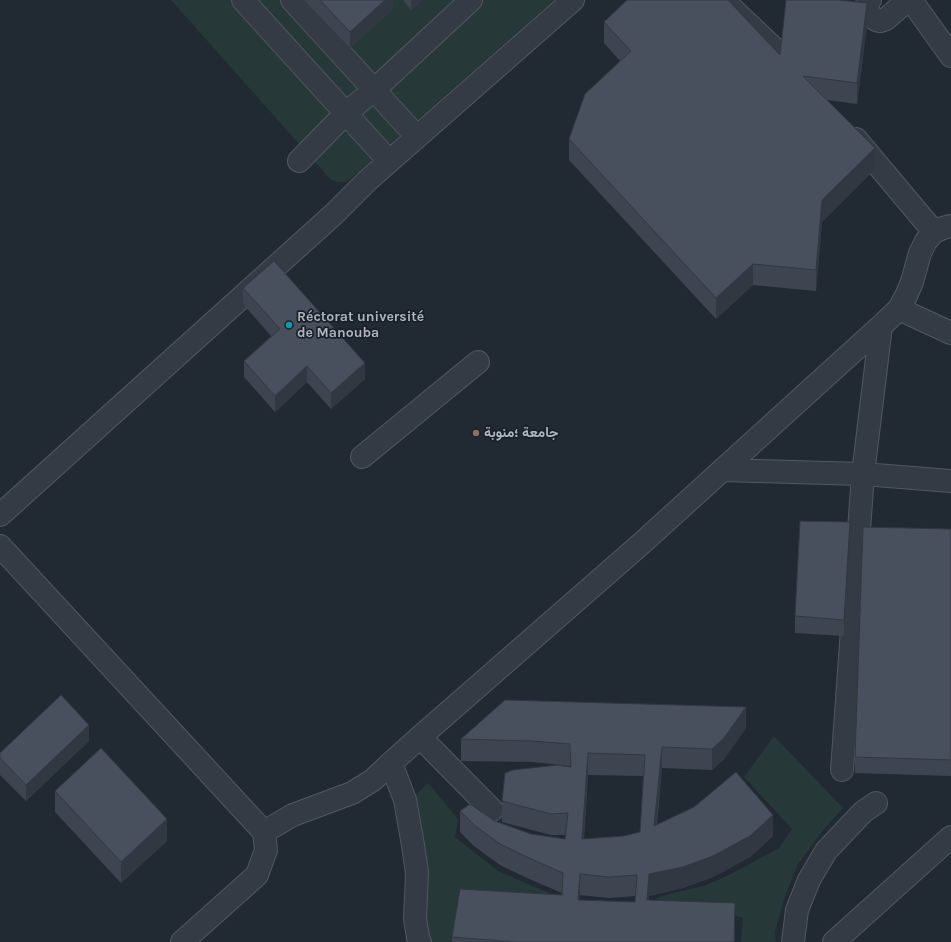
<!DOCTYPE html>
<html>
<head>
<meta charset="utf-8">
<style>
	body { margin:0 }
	canvas { display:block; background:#212933 }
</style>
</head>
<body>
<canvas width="951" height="942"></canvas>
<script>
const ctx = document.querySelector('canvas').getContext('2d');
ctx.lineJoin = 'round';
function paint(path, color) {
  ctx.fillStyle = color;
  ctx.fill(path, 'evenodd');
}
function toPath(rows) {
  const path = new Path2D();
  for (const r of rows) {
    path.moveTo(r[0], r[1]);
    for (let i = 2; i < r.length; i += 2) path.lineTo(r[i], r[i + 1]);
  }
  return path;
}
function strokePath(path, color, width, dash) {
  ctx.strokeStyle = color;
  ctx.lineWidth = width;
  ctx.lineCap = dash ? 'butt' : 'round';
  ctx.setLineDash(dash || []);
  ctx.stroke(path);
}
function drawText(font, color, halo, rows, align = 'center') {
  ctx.font = font + ' Karla,Vazirmatn,sans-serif';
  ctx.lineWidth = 3.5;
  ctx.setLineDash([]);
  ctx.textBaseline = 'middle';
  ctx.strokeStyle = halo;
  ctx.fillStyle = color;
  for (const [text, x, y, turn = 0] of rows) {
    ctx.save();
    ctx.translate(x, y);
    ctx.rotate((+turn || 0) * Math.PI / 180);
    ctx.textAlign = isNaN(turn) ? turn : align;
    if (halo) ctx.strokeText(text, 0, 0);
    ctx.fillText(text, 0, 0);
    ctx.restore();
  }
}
paint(toPath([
	[171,0,554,0,350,179,345,182,339,182,331,180],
	[774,736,843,808,825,828,798,864,785,896,775,932,776,942,741,942,743,918,736,916,701,912,661,908,656,898,673,893,704,886,731,874,779,848,792,829,744,777],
	[428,783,458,819,455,837,498,871,556,896,556,908,457,901,454,942,425,942,407,804]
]), '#273838');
const minor = toPath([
	[243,0,389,161],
	[292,0,417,137],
	[723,0,782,56],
	[870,0,867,4,868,11,871,16,876,20,880,21,886,19,908,0],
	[911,0,951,56],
	[856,139,934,232],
	[299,161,346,113,374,90,471,0],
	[899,309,951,333],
	[362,457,478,362],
	[722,470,863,474,951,481],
	[0,515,334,214,368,180,573,0],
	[0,546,264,832],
	[420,737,492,810],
	[842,770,863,474,881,326],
	[182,942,257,875,266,850,264,832,293,815,352,793,373,780,391,763],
	[420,942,418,937,415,919,417,873,413,845,405,800,391,763,420,737,642,543,881,326,899,309,906,296,912,282,920,253,926,241,934,232,943,228,951,226],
	[793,942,797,910,809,880,826,851,863,812,876,803],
	[834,942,951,837]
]);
strokePath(minor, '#525862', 24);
strokePath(minor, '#343b44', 22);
paint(toPath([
	[304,0,393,0,393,9,350,48],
	[403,0,423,0,411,10],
	[604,22,780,55,867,25,857,104,827,100,875,169,822,222,816,291,753,285,716,319,569,160,569,139,620,61,604,43],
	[243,288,365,379,331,409,307,382,275,412,244,377,244,361,271,336,243,304],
	[951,529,951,776,855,773,855,757],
	[850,538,844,636,795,633,795,616],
	[746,728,724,759,712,770,662,768,657,825,773,836,750,857,713,877,683,888,649,896,649,900,735,925,735,942,452,942,452,937,562,895,562,893,527,878,500,865,474,846,460,832,460,811,495,821,531,834,565,839,566,835,551,835,502,822,502,801,570,767,570,766,532,762,461,761,461,739],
	[588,775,643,776,640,832,624,836,584,839],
	[580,895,609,898,636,896,635,902,579,900],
	[89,741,26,801,0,775,0,753],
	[55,791,167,841,121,883,55,812]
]), '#3e4550');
paint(toPath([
	[385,0,393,0,393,9,350,48,350,32],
	[411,0,423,0,411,10],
	[867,3,867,25,857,104,857,83],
	[875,148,875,169,822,222,816,291,816,270,822,200],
	[753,264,753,285,716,319,716,298],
	[365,363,365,379,331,409,331,393],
	[307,366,307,382,275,412,275,396],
	[850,522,850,538,844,636,844,620],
	[746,707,746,728,724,759,712,770,712,749],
	[89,725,89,741,26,801,26,785],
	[662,747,662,768,654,847,654,826],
	[588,753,588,775,582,860,582,839],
	[773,815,773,836,750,857,713,877,683,888,649,896,647,921,647,900,649,874],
	[167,819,167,841,121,883,121,862],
	[580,874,580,895,578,922,578,900],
	[735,903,735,942,734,942]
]), '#323841');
const building = toPath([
	[320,0,385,0,350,32,320,0],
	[627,0,728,0,780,55,786,0,839,0,867,3,857,83,803,76,875,148,822,200,816,270,753,264,716,298,569,139,585,94,631,51,604,22,627,0],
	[274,261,365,363,331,393,307,366,275,396,244,361,280,329,243,288,274,261],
	[800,521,850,522,844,620,795,616,800,521],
	[863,527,951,529,951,760,855,757,863,527],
	[61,695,89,725,26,785,0,758,0,753,61,695],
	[505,700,746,707,724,738,712,749,662,747,654,826,694,807,736,772,773,815,750,836,713,856,683,867,649,874,647,900,735,903,734,942,515,942,452,937,460,889,562,895,563,873,527,857,500,844,474,825,460,811,470,804,495,821,531,834,565,839,568,813,551,814,502,801,505,773,513,770,557,765,571,767,570,744,532,741,461,739,505,700],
	[588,753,645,755,640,832,624,836,582,839,588,753],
	[580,874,609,877,637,875,635,902,578,900,580,874],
	[101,748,167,819,121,862,55,791,101,748]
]);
paint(building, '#48505d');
strokePath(building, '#323841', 1);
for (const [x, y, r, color] of [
	[289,325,4,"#0f9aa8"],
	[476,433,4,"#8d6e63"]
]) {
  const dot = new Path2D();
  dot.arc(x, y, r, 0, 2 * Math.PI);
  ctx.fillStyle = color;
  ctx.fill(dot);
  strokePath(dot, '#1a2028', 1.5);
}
drawText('bold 14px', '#aeb5c1', '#1a2028', [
	["Réctorat université",297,317],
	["de Manouba",297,333],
	["جامعة ؛منوبة",484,433]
], 'left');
</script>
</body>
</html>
